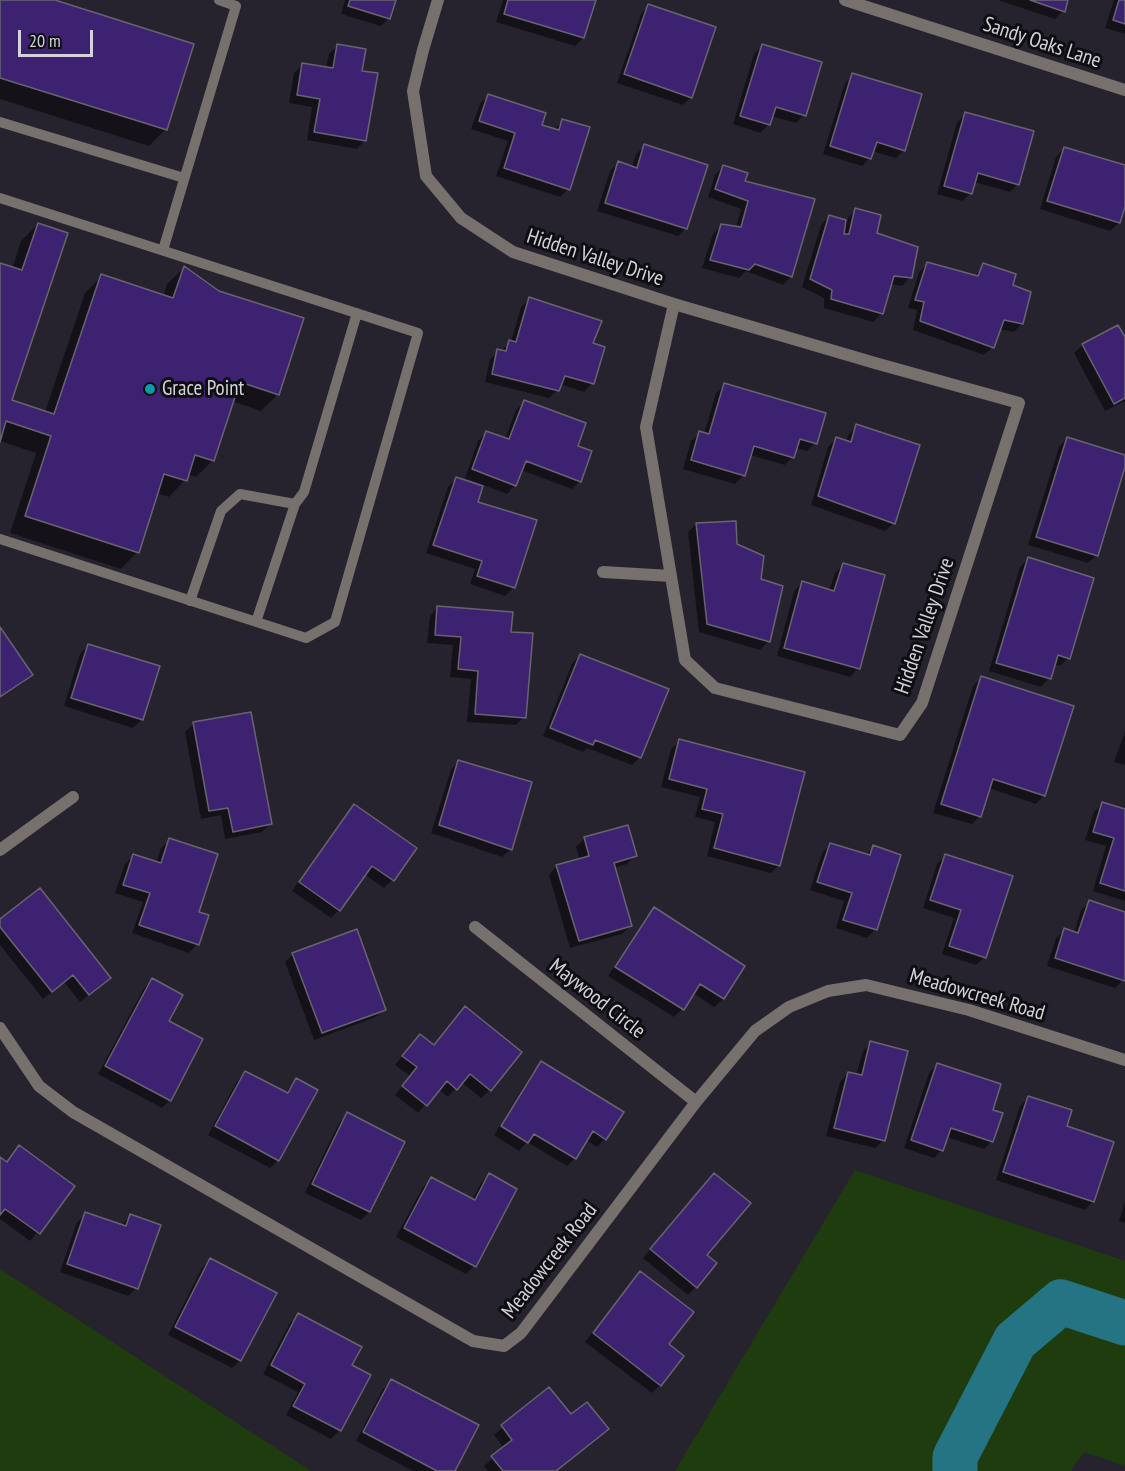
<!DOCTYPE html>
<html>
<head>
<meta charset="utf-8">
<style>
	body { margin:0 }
	#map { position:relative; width:1125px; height:1471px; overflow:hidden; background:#26232e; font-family:"PT Sans Narrow",sans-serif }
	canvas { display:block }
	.scale { position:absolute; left:18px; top:30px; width:75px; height:27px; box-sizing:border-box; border:3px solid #d4d3da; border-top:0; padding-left:8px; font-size:18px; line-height:21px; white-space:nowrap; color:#d4d3da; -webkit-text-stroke:4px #0e0e12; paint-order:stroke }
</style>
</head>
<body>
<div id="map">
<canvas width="1125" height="1471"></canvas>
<div class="scale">20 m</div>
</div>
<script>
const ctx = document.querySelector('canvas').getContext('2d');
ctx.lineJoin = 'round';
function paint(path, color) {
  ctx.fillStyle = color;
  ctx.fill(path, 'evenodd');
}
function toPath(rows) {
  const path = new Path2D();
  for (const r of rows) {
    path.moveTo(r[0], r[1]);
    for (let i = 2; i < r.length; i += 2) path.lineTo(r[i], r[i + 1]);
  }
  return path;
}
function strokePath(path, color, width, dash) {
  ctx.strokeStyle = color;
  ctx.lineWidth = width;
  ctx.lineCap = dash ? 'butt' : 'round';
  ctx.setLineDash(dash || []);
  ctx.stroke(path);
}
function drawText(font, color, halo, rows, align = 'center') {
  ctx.font = font + ' "PT Sans Narrow",sans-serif';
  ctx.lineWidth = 6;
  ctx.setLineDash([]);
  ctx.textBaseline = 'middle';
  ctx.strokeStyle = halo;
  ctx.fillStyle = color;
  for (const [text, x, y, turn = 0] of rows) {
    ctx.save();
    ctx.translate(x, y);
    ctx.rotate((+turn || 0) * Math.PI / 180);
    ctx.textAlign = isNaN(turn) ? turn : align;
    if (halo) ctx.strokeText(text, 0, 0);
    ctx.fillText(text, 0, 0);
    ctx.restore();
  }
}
paint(toPath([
	[855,1170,1125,1261,1125,1466,1084,1452,1071,1471,675,1471],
	[0,1269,311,1471,0,1471]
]), '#1e3c0d');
paint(toPath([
	[0,0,50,0,166,129,149,146,0,99],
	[345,0,394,0,389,18,381,26,341,14],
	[503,0,594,0,583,38,575,46,496,22],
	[998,0,1067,0,1063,11,1055,19],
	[1114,0,1125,0,1125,34,1105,28],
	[649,5,691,97,683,105,617,83,641,14],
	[763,45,804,115,796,123,771,116,769,124,760,133,733,124,754,54],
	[337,46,360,73,365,140,357,149,307,140,312,107,289,103,294,73,303,64,326,68,329,54],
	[853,75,904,150,896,158,872,151,870,158,862,166,823,154,845,83],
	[488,96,540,126,554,130,563,120,568,189,560,197,496,176,508,141,471,129,480,104],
	[966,114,1018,184,1010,192,974,182,971,193,962,201,937,194,957,122],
	[645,146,686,228,678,236,597,211,610,171,618,163,632,168,636,154],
	[1064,148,1125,167,1125,202,1119,223,1110,231,1040,209,1056,157],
	[723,167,743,182,813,200,791,277,783,285,746,271,739,278,702,268,713,234,721,226,736,228,741,209,708,197,715,175],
	[856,210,910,278,902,286,890,284,882,313,873,322,824,308,824,298,802,287,821,225,829,217,847,222,848,218],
	[38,224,10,400,45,412,85,293,102,276,163,297,167,284,184,268,278,394,261,411,232,401,213,460,196,477,187,474,185,480,169,497,157,493,137,552,121,569,10,533,36,453,0,441,0,265,12,269,21,241],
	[928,263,974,277,984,265,1011,286,1022,323,1014,332,999,329,993,347,984,355,913,330,917,310,908,308,919,272],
	[529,299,591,344,592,383,584,392,560,384,558,390,549,398,485,382,490,359,511,342,521,307],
	[1118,327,1125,340,1125,401,1105,411,1074,353,1083,345],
	[725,384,815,443,807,451,796,448,793,457,785,465,750,455,743,476,735,484,683,469,691,441,700,433,704,434,716,393],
	[524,402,576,447,580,481,572,489,521,470,515,485,507,494,465,478,478,441,486,433,505,439,516,410],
	[857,426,894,523,885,531,811,505,828,447,836,439,846,442,849,434],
	[1067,438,1125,456,1125,462,1097,555,1088,563,1028,545,1059,447],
	[456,479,476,503,514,587,505,596,470,584,475,569,426,553,448,487],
	[696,524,736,545,759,580,782,587,768,642,760,650,699,632,688,532],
	[1028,559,1068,658,1060,666,1054,664,1049,678,1041,687,989,671,1020,567],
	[844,564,858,668,850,677,777,656,794,591,802,583,829,591,835,573],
	[438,607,510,633,524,717,516,725,467,722,471,679,450,677,453,645,427,643,430,616],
	[0,629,31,675,23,683,0,698],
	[88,645,142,719,133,728,64,706,80,654],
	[580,655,640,757,632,765,587,748,583,752,543,736,572,664],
	[981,678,1044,795,1036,804,989,788,980,816,972,824,933,813,973,686],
	[250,714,270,824,262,832,225,839,221,815,201,819,185,732,193,724],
	[1125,731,1125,765,1114,762],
	[680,741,779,865,771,873,707,856,715,822,695,817,700,797,661,787,671,749],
	[459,761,511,849,502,857,431,833,451,770],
	[1102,804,1125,811,1125,901,1093,891,1106,846,1085,840,1094,812],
	[354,806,415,848,392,880,384,888,364,874,339,910,331,918,292,891,346,814],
	[627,827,635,856,627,864,614,868,631,926,622,934,570,948,549,875,557,866,580,860,576,847,584,839],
	[170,840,197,913,197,944,189,953,132,933,143,902,115,893,125,864,133,856,156,863,161,848],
	[831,844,866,855,874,847,899,856,875,930,867,938,836,928,844,901,810,890,822,853],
	[945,856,985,957,976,965,942,954,954,918,923,908,937,864],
	[1090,902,1125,913,1125,975,1123,980,1115,988,1047,966,1056,938,1065,930,1074,933,1081,910],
	[654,909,743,966,723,999,714,1007,693,993,682,1009,674,1017,608,976,646,917],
	[0,921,100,986,80,1002,64,982,43,999,0,945],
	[293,954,385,1009,376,1017,314,1040,285,962],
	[152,980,167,1022,170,1100,162,1108,98,1074,144,988],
	[457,1017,490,1090,481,1098,461,1082,448,1097,438,1089,418,1113,395,1095,410,1076,395,1065,412,1044,433,1046],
	[871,1043,884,1140,875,1148,826,1136,840,1082,848,1073,856,1075,863,1051],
	[541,1063,605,1139,597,1147,586,1140,575,1158,567,1166,527,1142,519,1151,494,1135,533,1071],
	[937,1065,991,1111,992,1141,984,1149,946,1137,942,1150,934,1158,904,1148,929,1073],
	[246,1073,285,1094,296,1080,278,1160,270,1168,208,1135,237,1081],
	[1029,1097,1065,1127,1093,1201,1085,1210,996,1180,1020,1106],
	[348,1114,403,1142,369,1212,361,1220,305,1193,339,1123],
	[19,1147,73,1186,30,1241,0,1219,0,1159,6,1163],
	[489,1175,474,1266,466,1274,396,1237,423,1187,431,1179,472,1200,481,1183],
	[714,1175,705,1255,696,1287,688,1295,643,1258],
	[1125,1201,1125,1223,1119,1221],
	[86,1214,121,1226,131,1215,136,1288,128,1296,60,1272,77,1222],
	[210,1260,240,1360,232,1368,168,1335,202,1268],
	[632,1282,667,1344,660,1385,652,1393,585,1342],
	[299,1315,350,1365,369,1376,339,1431,331,1439,286,1415,298,1392,263,1374,290,1323],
	[391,1381,453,1471,413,1471,356,1441,383,1389],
	[548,1389,571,1416,599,1437,556,1471,488,1471,484,1466,504,1448,494,1435]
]), '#0007');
strokePath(toPath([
	[955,1471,955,1457,1015,1341,1061,1302,1125,1323]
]), '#247483', 45);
const building = toPath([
	[0,0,55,0,194,44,167,130,0,78,0,0],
	[350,0,396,0,390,19,348,6,350,0],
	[508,0,596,0,584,38,504,14,508,0],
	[1030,0,1068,0,1065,12,1030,0],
	[1119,0,1125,0,1125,24,1113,20,1119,0],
	[648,4,716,27,692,98,624,74,648,4],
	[337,44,366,49,362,71,378,73,366,141,314,132,320,99,297,95,302,63,333,68,337,44],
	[762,44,822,62,806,116,776,107,770,125,740,116,762,44],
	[852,73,922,94,905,151,877,142,871,159,830,146,852,73],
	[488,94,546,113,542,125,559,130,562,119,590,127,570,190,504,168,515,133,479,121,488,94],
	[965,112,1034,131,1019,185,978,173,972,194,944,186,965,112],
	[644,144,708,165,687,229,605,203,618,161,637,168,644,144],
	[1064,147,1125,165,1125,207,1120,223,1047,201,1064,147],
	[723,165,748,173,745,181,815,199,792,277,755,264,749,270,710,260,721,224,741,227,748,201,715,189,723,165],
	[855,208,881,215,877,233,918,247,912,278,894,276,883,314,831,299,832,290,810,279,829,215,846,220,844,234,849,234,855,208],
	[38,223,68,233,12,400,54,414,101,274,173,298,184,266,219,291,304,318,279,395,240,382,214,461,195,455,187,481,164,474,139,553,25,516,51,436,6,421,0,442,0,263,22,270,38,223],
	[927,262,978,276,983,263,1016,274,1013,285,1031,292,1023,324,1004,320,994,348,920,321,924,302,915,300,927,262],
	[529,297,602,321,593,343,605,347,594,384,565,376,559,391,492,374,497,349,506,351,509,340,516,342,529,297],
	[1118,325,1125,337,1125,398,1114,404,1082,344,1118,325],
	[724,383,826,413,817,444,800,439,794,458,754,446,745,476,691,460,699,431,709,434,724,383],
	[524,400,586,423,578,446,592,451,581,482,526,461,516,486,472,469,486,431,509,439,524,400],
	[856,424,920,445,895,524,818,496,836,437,851,442,856,424],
	[1067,437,1125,455,1125,467,1098,556,1036,537,1067,437],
	[456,477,483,486,478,502,537,520,515,588,477,576,482,561,433,545,456,477],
	[736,521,737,544,764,556,761,579,783,586,770,642,707,624,696,523,736,521],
	[1028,557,1094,578,1070,659,1058,655,1051,679,996,663,1028,557],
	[843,563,885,575,860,669,784,648,802,581,834,591,843,563],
	[437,606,513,612,511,632,533,633,526,718,475,714,478,671,458,669,461,637,435,635,437,606],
	[0,627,33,675,0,697,0,627],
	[88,644,160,666,143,720,71,698,88,644],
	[580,654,669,689,641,758,595,740,593,745,550,728,580,654],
	[981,676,1074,706,1045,796,993,779,981,817,941,804,981,676],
	[251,712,272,824,233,832,228,808,209,811,193,722,251,712],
	[679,739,805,772,780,866,714,848,723,814,702,809,707,789,669,779,679,739],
	[458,760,532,782,512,850,439,825,458,760],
	[1102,802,1125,809,1125,891,1100,883,1114,838,1093,832,1102,802],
	[354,804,417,848,394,881,372,866,340,911,299,882,354,804],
	[628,825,637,856,614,863,632,926,579,941,556,865,589,856,584,837,628,825],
	[169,838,218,854,199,912,209,915,199,945,139,925,150,893,123,885,133,854,161,863,169,838],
	[830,843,870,855,873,845,901,855,877,930,843,920,852,893,817,882,830,843],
	[945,854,1013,876,986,958,949,946,961,910,930,900,945,854],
	[40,888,111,978,89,995,73,975,52,992,0,927,0,919,40,888],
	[1089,900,1125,912,1125,981,1055,958,1064,928,1078,933,1089,900],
	[654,907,745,966,724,999,700,984,684,1010,615,967,654,907],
	[357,929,386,1010,322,1033,292,953,357,929],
	[152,978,183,995,169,1021,203,1039,171,1101,105,1066,152,978],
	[465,1006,522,1052,491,1091,470,1074,457,1090,447,1081,427,1106,402,1086,417,1067,402,1056,420,1034,434,1045,465,1006],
	[870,1041,908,1051,885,1141,834,1128,848,1072,862,1075,870,1041],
	[541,1061,624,1112,606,1140,593,1131,576,1159,534,1134,528,1143,501,1126,541,1061],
	[937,1063,1001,1084,993,1110,1003,1113,993,1142,951,1128,943,1151,911,1140,937,1063],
	[245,1071,288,1093,296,1078,318,1090,279,1161,215,1126,245,1071],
	[1028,1096,1072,1110,1067,1126,1114,1142,1094,1202,1003,1172,1028,1096],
	[347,1112,405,1142,370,1212,312,1184,347,1112],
	[19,1145,75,1186,40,1234,5,1209,0,1215,0,1157,7,1162,19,1145],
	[489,1173,517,1189,476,1267,404,1228,431,1177,475,1200,489,1173],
	[714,1173,751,1203,707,1255,717,1263,697,1288,650,1249,714,1173],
	[85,1212,126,1226,130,1214,161,1225,138,1289,67,1264,85,1212],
	[210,1258,277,1293,241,1361,175,1327,210,1258],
	[640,1271,694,1312,669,1344,684,1356,661,1386,593,1333,640,1271],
	[298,1313,362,1347,352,1365,371,1375,341,1431,293,1406,305,1384,271,1365,298,1313],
	[391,1379,479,1425,455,1471,437,1471,363,1432,391,1379],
	[549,1387,571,1414,587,1402,609,1429,556,1471,503,1471,491,1456,512,1440,501,1425,549,1387]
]);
paint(building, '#3e2272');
strokePath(building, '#676470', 1.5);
strokePath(toPath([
	[0,122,184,178],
	[0,198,418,333,335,622,306,638,0,539],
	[163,250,236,6,219,0],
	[190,601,221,511,240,494,295,504,304,492,357,313],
	[256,622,295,504]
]), '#76716d', 10);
strokePath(toPath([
	[438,0,423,50,413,91,426,176,461,218,513,252,674,304,875,363,1019,403,922,703,900,735,715,688,685,660,646,427,674,304],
	[845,0,1125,90],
	[603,572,671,576],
	[0,850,73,797],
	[475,927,696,1102],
	[0,1028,39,1086,73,1112,473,1341,504,1346,521,1333,696,1102,755,1031,789,1007,828,991,866,985,969,1010,1125,1060]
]), '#76716d', 12);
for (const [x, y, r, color] of [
	[150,389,6,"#0f9aa8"]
]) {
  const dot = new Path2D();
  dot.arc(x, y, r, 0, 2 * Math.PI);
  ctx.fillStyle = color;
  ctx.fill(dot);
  strokePath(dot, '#0e0e12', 2);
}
drawText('21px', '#d4d3da', '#0e0e12', [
	["Sandy Oaks Lane",1042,43,18],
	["Hidden Valley Drive",595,258,18],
	["Hidden Valley Drive",925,626,-71],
	["Meadowcreek Road",977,995,16],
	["Maywood Circle",597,999,38],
	["Meadowcreek Road",550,1261,-52]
]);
drawText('21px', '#d4d3da', '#0e0e12', [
	["Grace Point",162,389]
], 'left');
</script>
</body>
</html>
